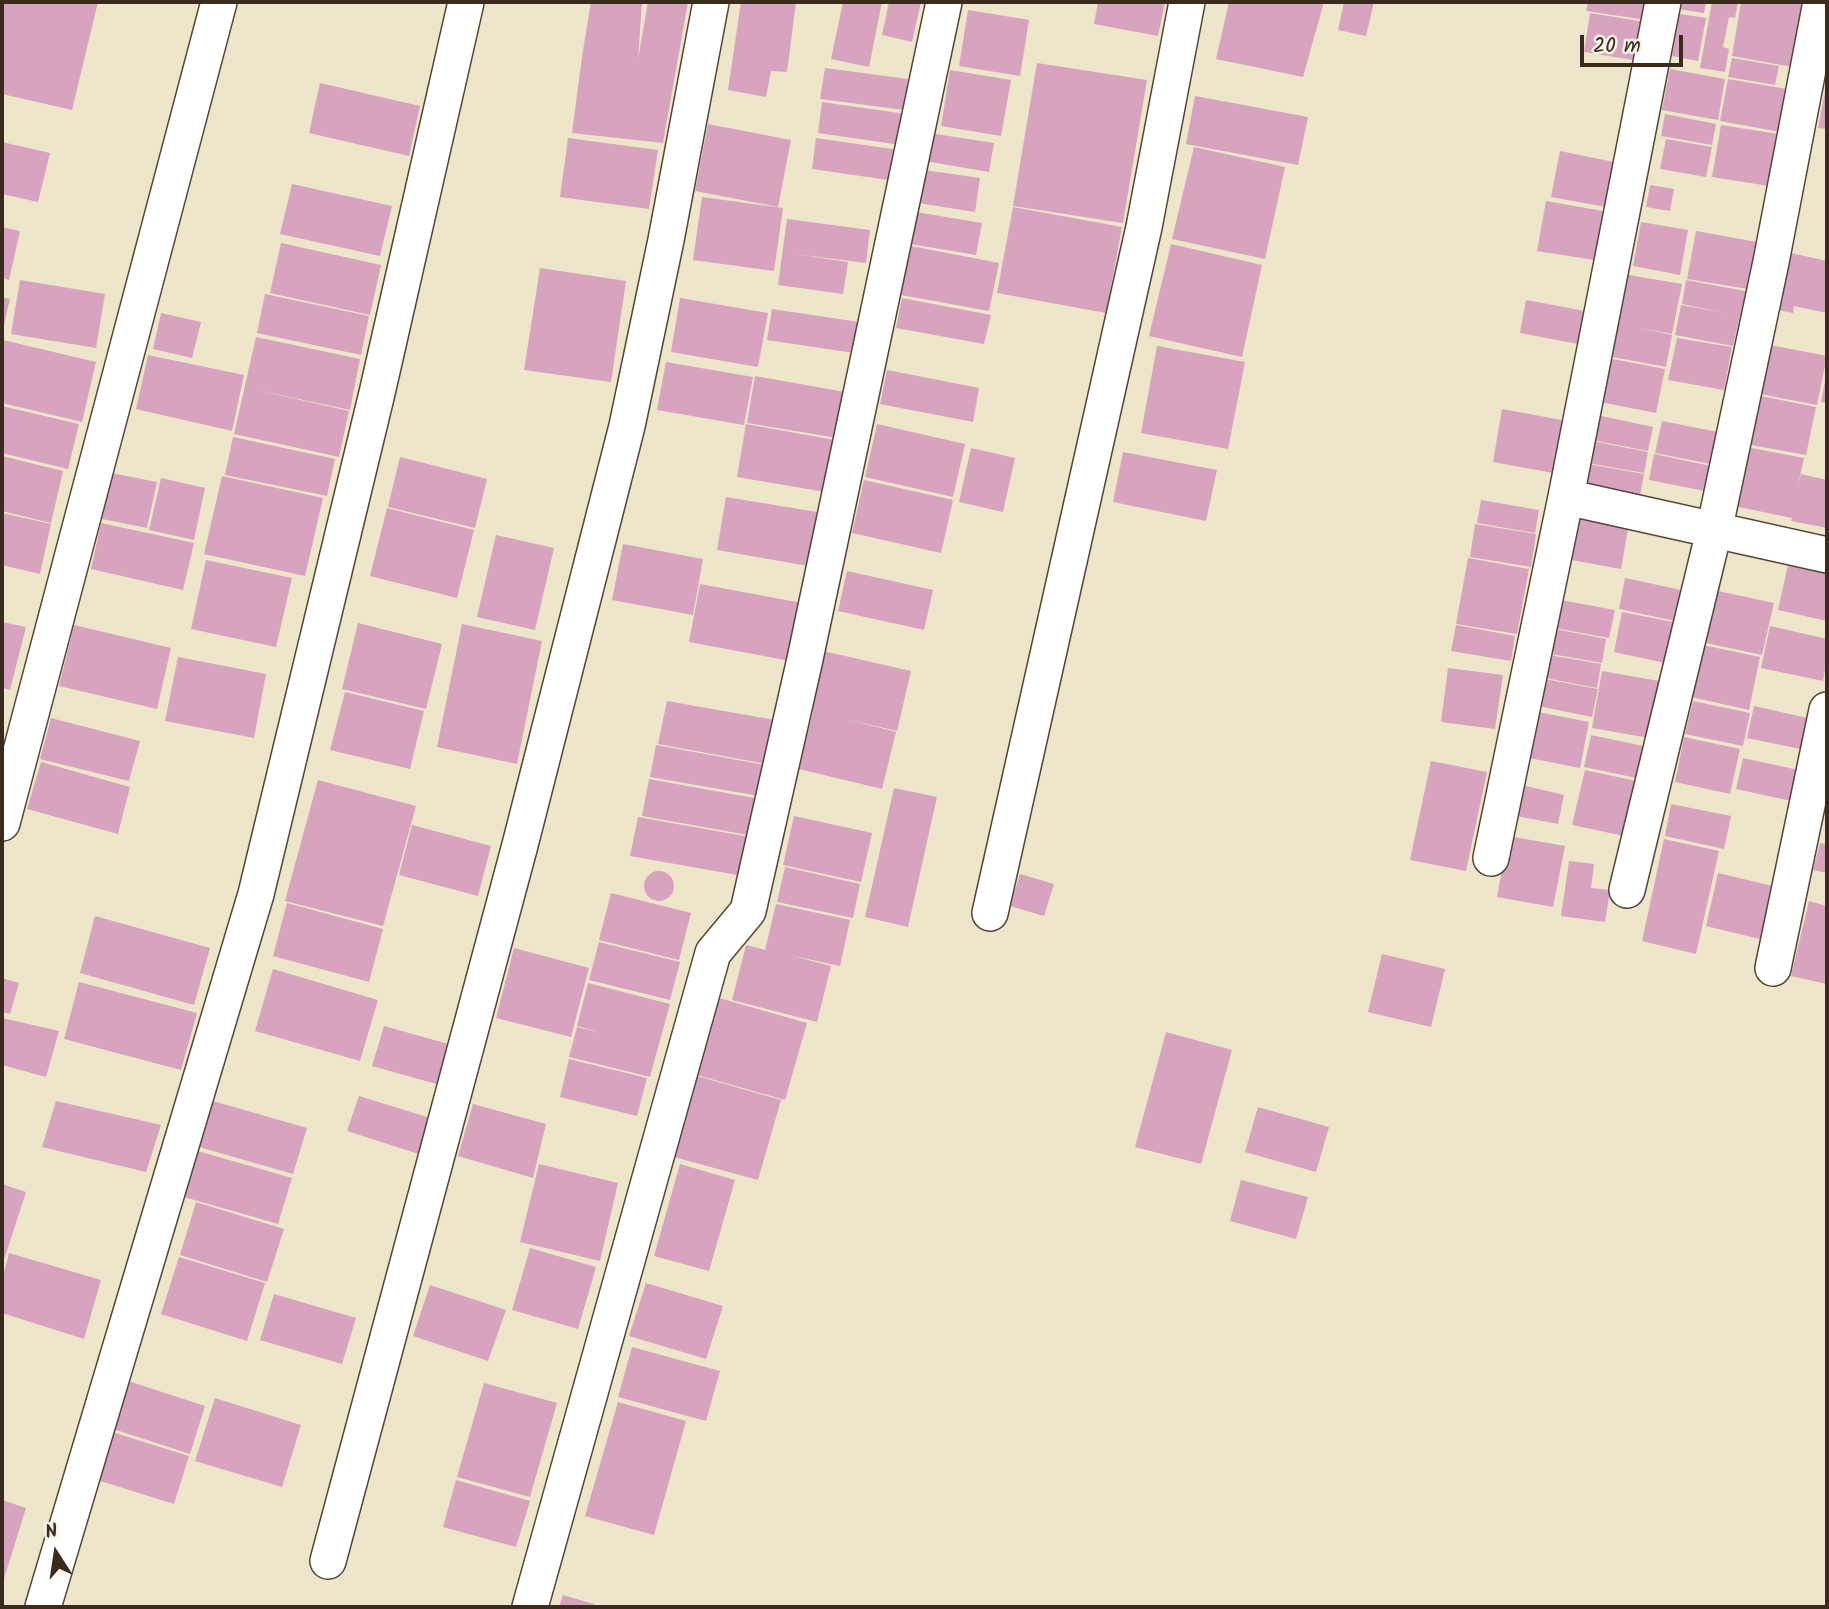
<!DOCTYPE html>
<html>
<head>
<meta charset="utf-8">
<style>
	body { margin:0 }
	#map { position:relative; width:1829px; height:1609px; overflow:hidden; background:#eee6cb; font-family:Kalam,sans-serif }
	canvas { display:block }
	.frame { position:absolute; inset:0; border:4px solid #3b2a1e; pointer-events:none }
	.north { position:absolute; left:21px; top:1518px; width:70px; height:70px; -webkit-text-stroke:5px #f7f3e8; paint-order:stroke; rotate:348deg; font-size:19px; font-weight:700; line-height:28px; text-align:center; color:#3b2a1e }
	.north::after { content:''; display:block; margin:auto; width:24px; height:32px; background:#3b2a1e; clip-path:polygon(50% 0,100% 100%,50% 72%,0 100%) }
	.scale { position:absolute; left:1580px; top:35px; width:103px; height:32px; box-sizing:border-box; border:4px solid #3b2a1e; border-top:0; padding-left:9px; font-size:21px; line-height:24px; white-space:nowrap; color:#3b2a1e; -webkit-text-stroke:5px #f7f3e8; paint-order:stroke }
</style>
</head>
<body>
<div id="map">
<canvas width="1829" height="1609"></canvas>
<div class="frame"></div>
<div class="north">N</div>
<div class="scale">20 m</div>
</div>
<script>
const ctx = document.querySelector('canvas').getContext('2d');
ctx.lineJoin = 'round';
function paint(path, color) {
  ctx.fillStyle = color;
  ctx.fill(path, 'evenodd');
}
function toPath(rows) {
  const path = new Path2D();
  for (const r of rows) {
    if (r.length === 3) {
      path.moveTo(r[0] + r[2], r[1]);
      path.arc(r[0], r[1], r[2], 0, 2 * Math.PI);
      continue;
    }
    path.moveTo(r[0], r[1]);
    for (let i = 2; i < r.length; i += 2) path.lineTo(r[i], r[i + 1]);
  }
  return path;
}
function strokePath(path, color, width, dash) {
  ctx.strokeStyle = color;
  ctx.lineWidth = width;
  ctx.lineCap = dash ? 'butt' : 'round';
  ctx.setLineDash(dash || []);
  ctx.stroke(path);
}
paint(toPath([
	[2,2,98,2,72,110,2,94],
	[591,2,642,2,638,59,648,2,688,2,663,143,572,133,582,57],
	[741,2,796,2,787,72,771,71,766,97,728,90],
	[843,2,882,2,869,67,831,59],
	[889,2,921,2,912,42,882,35],
	[1098,2,1165,2,1158,36,1094,24],
	[1229,2,1324,2,1303,77,1216,59],
	[1344,2,1374,2,1366,36,1338,30],
	[1588,2,1649,2,1646,20,1586,11],
	[1673,2,1706,2,1704,13,1672,8],
	[1712,2,1738,2,1735,18,1729,17,1723,47,1729,49,1725,72,1700,68],
	[1741,2,1804,2,1792,67,1732,56],
	[968,10,1029,20,1020,76,959,66],
	[1590,13,1645,22,1639,61,1584,52],
	[1680,14,1706,18,1698,61,1672,56],
	[1732,58,1779,66,1775,85,1728,77],
	[1037,63,1147,80,1123,223,1013,206],
	[825,68,908,79,904,110,820,99],
	[1670,69,1725,79,1718,120,1662,110],
	[950,70,1011,80,1001,136,941,126],
	[1728,79,1787,89,1780,132,1720,121],
	[320,83,420,106,409,156,309,133],
	[1826,86,1827,86,1827,129,1818,128],
	[1195,96,1308,117,1298,165,1186,144],
	[822,102,906,114,901,145,818,133],
	[1665,114,1716,124,1712,145,1661,136],
	[708,124,791,140,778,207,695,191],
	[1721,125,1778,134,1769,186,1712,177],
	[929,133,994,143,989,172,925,161],
	[568,138,658,150,649,209,560,197],
	[816,138,899,150,895,181,812,169],
	[1666,139,1712,147,1706,177,1660,169],
	[2,142,50,153,38,202,2,194],
	[1194,147,1285,167,1265,259,1172,239],
	[1560,151,1614,162,1606,207,1551,197],
	[924,170,980,178,975,212,918,203],
	[292,184,392,206,380,256,280,234],
	[1650,185,1674,189,1670,211,1646,207],
	[702,197,783,208,774,271,693,260],
	[1546,201,1603,211,1594,260,1537,251],
	[1013,207,1122,227,1106,313,997,293],
	[916,212,982,223,976,255,910,244],
	[787,219,870,230,866,263,795,254,848,262,843,294,778,285],
	[1641,222,1688,230,1680,275,1633,266],
	[2,227,20,231,9,280,2,278],
	[1696,231,1757,242,1748,289,1687,279],
	[281,243,381,265,370,315,270,293],
	[1171,244,1262,265,1242,357,1149,336],
	[911,246,999,263,989,311,901,295],
	[1791,253,1827,261,1827,313,1794,306,1793,313,1778,310],
	[540,268,626,281,611,382,524,370],
	[1623,274,1682,284,1672,334,1640,328,1672,335,1666,367,1607,356],
	[20,280,105,294,96,348,11,334],
	[1686,280,1750,292,1745,316,1740,315,1733,346,1675,335,1681,305,1725,313,1682,304],
	[265,294,369,316,361,355,257,333],
	[2,297,10,299,3,329,2,329],
	[680,298,768,313,758,367,671,352],
	[902,298,991,315,984,344,896,328],
	[1526,300,1585,311,1578,344,1520,333],
	[772,309,859,322,854,353,767,340],
	[161,313,201,322,192,358,153,349],
	[256,337,360,359,350,410,252,389,349,411,339,457,234,434],
	[1677,338,1732,347,1724,390,1668,380],
	[3,340,96,362,82,422,2,403],
	[1770,345,1827,356,1817,405,1760,394],
	[1157,346,1245,362,1228,449,1141,433],
	[148,355,244,375,232,431,136,409],
	[1608,358,1665,369,1656,413,1600,402],
	[666,362,753,377,744,425,657,410],
	[887,370,979,388,973,422,880,404],
	[755,376,845,392,837,438,747,423],
	[1826,376,1827,377,1827,403,1821,402],
	[1756,395,1816,407,1806,455,1746,444],
	[2,406,79,424,68,469,2,453],
	[1502,409,1562,420,1553,473,1493,462],
	[1597,415,1653,427,1648,451,1592,440],
	[1662,421,1718,432,1711,464,1655,453],
	[746,424,835,440,825,492,737,477],
	[877,424,965,444,953,497,865,477],
	[233,437,335,459,327,496,225,475],
	[1592,441,1648,452,1644,473,1588,463],
	[1746,447,1804,458,1797,490,1801,474,1827,480,1827,528,1791,521,1792,518,1734,506],
	[971,448,1015,458,1003,512,959,502],
	[1123,452,1217,470,1206,521,1113,502],
	[1654,454,1711,466,1705,491,1649,480],
	[2,456,63,471,51,523,2,511],
	[400,457,487,479,475,528,388,507],
	[1588,464,1644,474,1640,496,1584,485],
	[111,473,157,482,147,528,102,519],
	[222,476,323,498,305,576,204,554],
	[161,478,205,488,194,540,149,530],
	[864,480,953,500,941,553,852,533],
	[726,497,817,512,808,566,717,550],
	[1481,500,1539,510,1535,533,1477,523],
	[387,508,474,530,457,598,370,576],
	[2,513,51,524,40,574,2,565],
	[1579,516,1629,524,1621,569,1571,560],
	[101,523,194,543,183,590,91,569],
	[1475,524,1536,534,1531,567,1470,557],
	[496,535,554,548,535,630,477,617],
	[623,544,703,559,693,615,612,600],
	[1790,556,1827,565,1827,621,1778,610],
	[1468,558,1529,569,1517,634,1456,624],
	[206,560,292,578,276,647,191,629],
	[847,571,933,590,924,630,838,611],
	[1625,578,1686,591,1680,622,1619,609],
	[700,584,802,603,790,661,689,642],
	[1718,591,1774,603,1762,655,1706,643],
	[1555,599,1615,610,1609,638,1549,627],
	[1622,612,1678,623,1670,664,1614,652],
	[2,622,26,627,10,690,2,688],
	[358,623,442,644,426,709,342,689],
	[462,624,542,641,517,764,437,747],
	[74,625,171,648,157,709,59,686],
	[1456,625,1515,636,1511,661,1451,651],
	[1770,626,1827,639,1827,659,1823,681,1761,668],
	[1550,628,1606,639,1602,663,1546,653],
	[1703,645,1760,657,1749,710,1691,697],
	[823,651,911,671,897,731,846,719,896,732,882,789,799,769,813,712,810,711],
	[1544,654,1601,664,1597,688,1540,677],
	[178,657,266,674,254,738,165,721],
	[1448,668,1503,675,1495,729,1441,722],
	[1602,671,1659,681,1649,738,1592,728],
	[1539,678,1598,689,1592,717,1533,705],
	[345,692,424,711,410,769,330,750],
	[667,701,775,720,766,764,658,744],
	[1693,701,1750,713,1743,746,1685,734],
	[1754,706,1812,719,1805,750,1747,738],
	[1533,711,1589,722,1580,768,1529,758],
	[51,718,140,741,129,781,40,759],
	[1591,735,1648,747,1641,779,1584,767],
	[1684,737,1740,749,1730,794,1675,782],
	[656,745,765,765,759,796,650,777],
	[1743,758,1803,771,1796,802,1736,789],
	[1431,761,1487,772,1466,871,1410,860],
	[41,762,130,787,118,834,27,809],
	[1585,770,1641,782,1629,837,1572,825],
	[649,779,760,799,753,836,642,816],
	[318,780,416,806,383,926,285,901],
	[1522,785,1564,795,1558,824,1516,816],
	[894,788,937,797,908,927,865,917],
	[1671,804,1731,816,1724,849,1665,836],
	[794,816,872,833,861,882,783,865],
	[638,817,750,837,743,876,630,856],
	[412,825,491,846,478,896,399,875],
	[1508,836,1565,846,1553,907,1497,897],
	[1664,839,1719,851,1696,954,1642,941],
	[1820,843,1827,844,1827,873,1813,870],
	[1569,861,1594,864,1591,888,1610,890,1605,922,1561,916],
	[785,867,860,884,853,918,777,902],
	[659,886,15],
	[1718,873,1777,887,1764,940,1706,926],
	[1020,874,1054,884,1044,916,1010,906],
	[611,893,691,913,679,960,599,940],
	[1809,901,1827,906,1827,984,1791,976],
	[287,903,383,929,369,982,273,956],
	[776,904,850,920,840,966,789,955,831,966,817,1022,732,1000,746,945,765,950],
	[95,916,210,948,194,1005,80,973],
	[599,942,680,962,670,1000,589,980],
	[514,948,589,968,571,1037,496,1018],
	[1382,954,1445,969,1431,1027,1368,1012],
	[273,969,378,1000,360,1061,255,1031],
	[2,978,19,983,10,1014,2,1012],
	[79,982,197,1013,181,1070,64,1039],
	[588,983,670,1004,650,1077,569,1057,577,1027,601,1033,577,1026],
	[719,998,807,1023,785,1100,697,1075],
	[2,1018,59,1031,46,1077,2,1065],
	[384,1026,459,1047,447,1087,372,1066],
	[1166,1032,1232,1050,1201,1164,1135,1147],
	[569,1059,647,1078,637,1116,560,1097],
	[697,1076,781,1100,758,1180,674,1157],
	[359,1096,440,1121,428,1157,347,1131],
	[56,1101,161,1125,146,1172,42,1147],
	[213,1101,307,1128,293,1174,199,1147],
	[473,1104,546,1124,533,1178,458,1156],
	[1258,1107,1329,1127,1316,1172,1245,1152],
	[198,1151,292,1178,278,1224,184,1197],
	[539,1164,618,1183,600,1261,520,1242],
	[680,1164,735,1180,709,1271,654,1256],
	[1241,1180,1308,1197,1296,1239,1230,1221],
	[2,1184,26,1192,2,1266],
	[196,1202,284,1229,267,1282,180,1255],
	[530,1248,596,1267,578,1329,512,1310],
	[9,1253,101,1280,84,1339,2,1313,2,1280],
	[179,1257,265,1283,247,1341,161,1314],
	[646,1283,723,1306,706,1359,629,1336],
	[430,1285,506,1310,488,1361,413,1336],
	[274,1294,356,1318,342,1364,260,1340],
	[632,1347,720,1371,706,1421,618,1397],
	[125,1380,205,1406,190,1454,110,1428],
	[484,1383,557,1403,530,1497,457,1477],
	[215,1398,301,1425,282,1487,195,1461],
	[618,1402,686,1421,654,1535,585,1516],
	[109,1431,189,1456,174,1504,94,1479],
	[456,1480,530,1501,516,1547,443,1527],
	[2,1500,26,1508,2,1585],
	[563,1595,594,1604,593,1607,559,1607]
]), '#d8a3bf');
const street = toPath([
	[1566,497,1827,555],
	[2,823,219,2],
	[1491,858,1566,497,1663,2],
	[1627,890,1714,531,1771,262,1821,2],
	[990,913,1144,227,1187,2],
	[1773,968,1827,710],
	[328,1561,520,845,627,426,666,240,711,2],
	[43,1607,256,894,377,393,466,2],
	[530,1607,713,953,748,911,805,659,944,2]
]);
strokePath(street, '#564638', 38);
strokePath(street, '#fff', 35);
</script>
</body>
</html>
